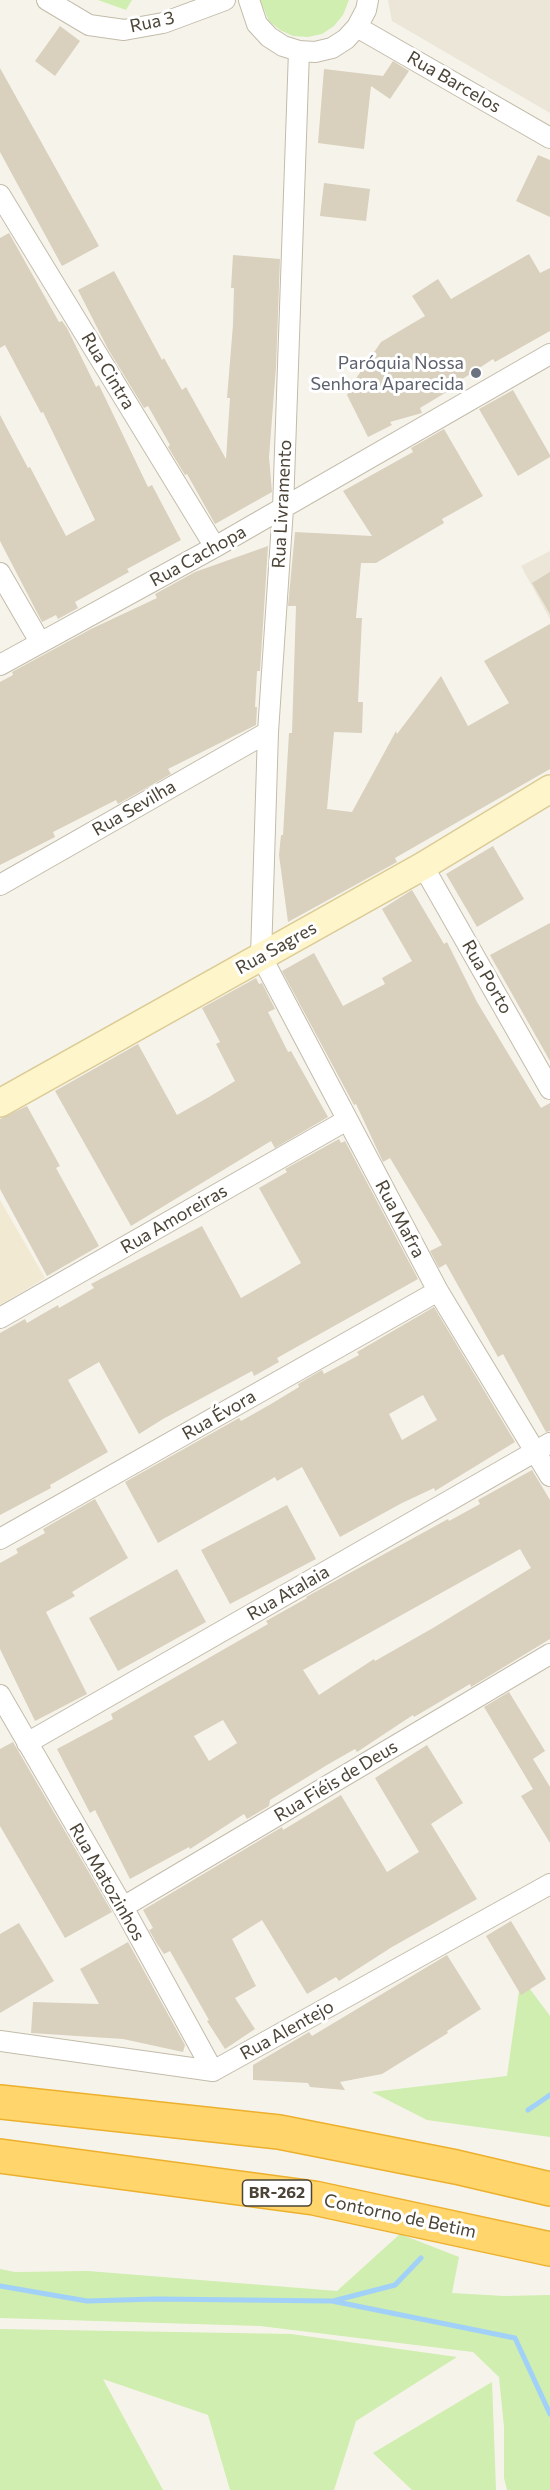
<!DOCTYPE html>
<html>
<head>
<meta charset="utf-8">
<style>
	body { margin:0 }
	canvas { display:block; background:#f6f3ea }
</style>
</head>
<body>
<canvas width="550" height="2490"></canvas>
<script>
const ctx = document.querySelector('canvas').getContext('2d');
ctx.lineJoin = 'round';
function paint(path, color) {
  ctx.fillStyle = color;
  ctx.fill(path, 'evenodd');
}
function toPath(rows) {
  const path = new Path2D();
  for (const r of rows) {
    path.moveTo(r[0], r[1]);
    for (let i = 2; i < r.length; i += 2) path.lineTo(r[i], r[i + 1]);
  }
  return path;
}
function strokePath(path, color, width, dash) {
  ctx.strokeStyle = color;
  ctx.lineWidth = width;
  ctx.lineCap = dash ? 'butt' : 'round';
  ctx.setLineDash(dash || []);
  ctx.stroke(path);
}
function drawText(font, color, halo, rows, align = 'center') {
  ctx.font = font + ' Commissioner,sans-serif';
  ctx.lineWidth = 6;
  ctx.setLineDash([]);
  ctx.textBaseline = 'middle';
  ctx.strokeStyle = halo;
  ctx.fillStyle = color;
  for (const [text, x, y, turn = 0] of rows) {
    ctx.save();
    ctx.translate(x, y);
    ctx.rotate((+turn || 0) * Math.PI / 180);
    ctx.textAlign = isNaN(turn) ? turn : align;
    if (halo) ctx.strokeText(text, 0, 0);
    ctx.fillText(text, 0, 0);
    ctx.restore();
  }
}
paint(toPath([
	[388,0,550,0,550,113,392,21],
	[550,551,550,619,521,566]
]), '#ebe6d7');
paint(toPath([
	[0,1200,45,1278,0,1305]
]), '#f1e9d2');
paint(toPath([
	[98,0,132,0,126,10],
	[260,0,349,0,343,15,334,26,322,34,308,37,293,36,280,30,269,21],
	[521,1977,550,2016,550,2137,427,2120,372,2092,507,2076],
	[400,2234,459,2257,452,2293,504,2296,550,2295,550,2490,507,2490,504,2478,504,2427,499,2377,473,2352,260,2326,0,2318,0,2269,15,2272,88,2271,337,2291],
	[0,2329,291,2334,457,2357,356,2421,334,2490,230,2490,208,2415,103,2379,163,2490,0,2490],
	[492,2382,496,2490,412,2490,373,2453]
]), '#cfeeaf');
strokePath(toPath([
	[528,2110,550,2095],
	[0,2286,87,2301,156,2299,332,2301,515,2338,550,2414],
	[333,2301,395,2285,421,2258]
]), '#a1d0f8', 5);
paint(toPath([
	[60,26,80,41,55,76,35,61],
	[393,61,409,71,390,99,371,86,364,149,318,143,324,69,383,76],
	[0,68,99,246,62,266,0,152],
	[538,155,550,160,550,217,516,201],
	[324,183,370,189,366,221,320,216],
	[9,233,59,322,62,321,67,328,96,387,99,385,148,487,152,485,181,540,127,569,129,572,75,602,78,608,58,619,56,615,42,622,0,541,0,415,28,468,30,467,66,536,95,520,43,412,41,413,5,345,0,348,0,238],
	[529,254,540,273,550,268,550,331,495,362,493,359,458,382,460,384,420,408,422,413,390,422,392,425,368,437,347,395,357,377,381,342,425,316,412,296,438,279,451,299],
	[233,255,280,259,276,367,269,457,272,492,215,524,187,474,185,475,168,447,170,445,148,406,144,408,108,349,78,290,114,271,162,360,164,358,182,390,186,387,226,459,230,398,227,398,233,325,234,288,231,288],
	[513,390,550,455,550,457,518,476,479,409],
	[444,429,483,496,442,519,444,523,376,563,361,563,356,618,362,618,358,702,363,702,362,733,334,732,327,809,352,812,396,731,397,734,441,676,468,726,509,703,484,661,550,624,550,769,395,858,397,862,288,922,279,855,281,835,283,835,289,733,292,733,296,606,288,606,295,532,372,536,343,491,413,452,411,448],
	[268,546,260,671,257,671,255,707,257,707,256,725,168,769,171,774,118,804,116,800,53,832,55,837,0,865,0,682,13,675,12,672,91,629,157,598,155,594,195,572],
	[550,572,550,614,532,583],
	[493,846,524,899,477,927,446,874],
	[412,890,444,944,447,942,477,1002,541,1108,550,1103,550,1431,546,1432,503,1354,498,1357,446,1264,439,1268,430,1251,442,1245,390,1158,383,1162,356,1104,354,1105,282,971,314,953,343,1006,385,984,382,978,412,961,382,909],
	[550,923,550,1061,490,955],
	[256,978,259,984,262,983,275,1009,268,1012,288,1052,291,1051,328,1117,275,1148,271,1141,131,1226,55,1091,138,1044,177,1115,209,1097,235,1081,216,1044,220,1042,202,1008],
	[27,1106,60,1166,56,1168,99,1246,47,1276,0,1189,0,1119],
	[339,1139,341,1143,345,1141,418,1279,277,1358,279,1362,254,1376,252,1371,163,1419,139,1434,99,1362,68,1380,108,1452,50,1485,51,1488,0,1515,0,1333,25,1319,27,1323,58,1305,59,1308,94,1288,91,1284,202,1226,241,1298,276,1278,301,1263,259,1188,287,1172,285,1169],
	[434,1307,515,1442,435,1491,434,1488,402,1503,340,1537,302,1467,277,1481,275,1477,158,1543,125,1482,239,1418,241,1421,271,1404,299,1387,298,1384,322,1370,324,1374,359,1355,357,1352],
	[423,1395,437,1420,402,1440,389,1414],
	[532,1470,550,1500,550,1639,471,1687,470,1684,414,1717,413,1715,357,1752,355,1749,327,1765,270,1800,269,1806,247,1819,244,1814,190,1849,189,1847,130,1879,95,1810,90,1813,57,1749,113,1719,111,1714,268,1624,266,1621,307,1598,306,1597,448,1519,449,1521,480,1504,478,1500],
	[520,1549,531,1568,433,1628,375,1661,374,1659,319,1695,303,1670],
	[223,1720,237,1743,209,1761,194,1736],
	[95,1499,128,1558,72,1592,75,1596,46,1612,87,1694,35,1721,0,1649,0,1563,18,1553,16,1549,45,1533,43,1529],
	[287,1505,316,1559,230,1604,201,1550],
	[177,1569,206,1622,118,1671,89,1618],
	[509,1692,545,1751,533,1759,550,1787,550,1843,521,1796,533,1789,484,1707],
	[13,1742,112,1912,65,1938,0,1826,0,1749],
	[427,1745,463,1803,431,1824,477,1899,392,1947,339,1981,336,1977,307,1994,262,1920,232,1939,256,1986,235,1998,255,2029,225,2049,207,2021,209,2020,170,1951,164,1954,157,1944,149,1930,153,1928,143,1910,282,1827,283,1830,341,1795,387,1872,419,1852,375,1778],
	[511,1921,546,1979,521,1995,486,1936],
	[19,1923,54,1981,0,2013,0,1934],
	[128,1942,185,2045,183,2052,123,2039,31,2033,33,2002,99,2004,80,1969],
	[447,1955,481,2009,447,2031,448,2033,382,2074,340,2082,345,2090,310,2087,308,2083,253,2080,253,2065,309,2032,312,2036]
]), '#d9d0be');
const street = toPath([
	[47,0,89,25,124,30,163,23,225,0],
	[249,0,257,24,269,37,283,46,299,51,315,52,332,48,346,39,357,27,366,10,368,0],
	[357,27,550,138],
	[299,51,283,508,268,732,261,956,438,1291,550,1476],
	[0,195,215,547],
	[0,573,40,642],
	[0,665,215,547,550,354],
	[423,866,550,1089],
	[0,885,268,732],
	[0,1318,347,1120],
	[0,1539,438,1291],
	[0,1695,123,1907,213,2071],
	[27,1743,550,1443],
	[123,1907,550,1654],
	[0,2041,213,2071,550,1884]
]);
const secondary = toPath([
	[0,1103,423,866,550,789]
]);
const highway = toPath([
	[0,2102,279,2132,456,2167,550,2189],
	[0,2156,314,2198,550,2249]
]);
strokePath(street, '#c3bcab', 22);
strokePath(secondary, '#dbcb95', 30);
strokePath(highway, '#edb02d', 36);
strokePath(street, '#fff', 20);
strokePath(secondary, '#fff5cb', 27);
strokePath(highway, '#ffd56c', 33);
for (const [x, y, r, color] of [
	[476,373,6,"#6b7280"]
]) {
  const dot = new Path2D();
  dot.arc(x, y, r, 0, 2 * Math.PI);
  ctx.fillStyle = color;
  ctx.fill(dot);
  strokePath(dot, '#fff', 2);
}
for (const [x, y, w] of [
	[277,2193,69]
]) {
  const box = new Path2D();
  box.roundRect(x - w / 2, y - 13, w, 26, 4.5);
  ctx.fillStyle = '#fff';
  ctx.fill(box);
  strokePath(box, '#4b4437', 1.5);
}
drawText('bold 16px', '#4b4437', null, [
	["BR-262",277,2193]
]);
drawText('18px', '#4b4437', '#fff', [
	["Rua 3",152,22,-12],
	["Rua Barcelos",454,82,30],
	["Rua Cintra",108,371,59],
	["Rua Livramento",282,504,-87],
	["Rua Cachopa",198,556,-29],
	["Rua Sevilha",134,808,-30],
	["Rua Sagres",276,948,-29],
	["Rua Porto",487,977,60],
	["Rua Amoreiras",174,1219,-30],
	["Rua Mafra",400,1219,62],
	["Rua Évora",219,1415,-30],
	["Rua Atalaia",288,1593,-30],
	["Rua Fiéis de Deus",336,1781,-31],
	["Rua Matozinhos",107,1882,60],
	["Rua Alentejo",287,2030,-29],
	["Contorno de Betim",400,2216,12]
]);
drawText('18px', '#5b616d', '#fff', [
	["Paróquia Nossa",464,363],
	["Senhora Aparecida",464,384]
], 'right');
</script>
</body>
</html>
